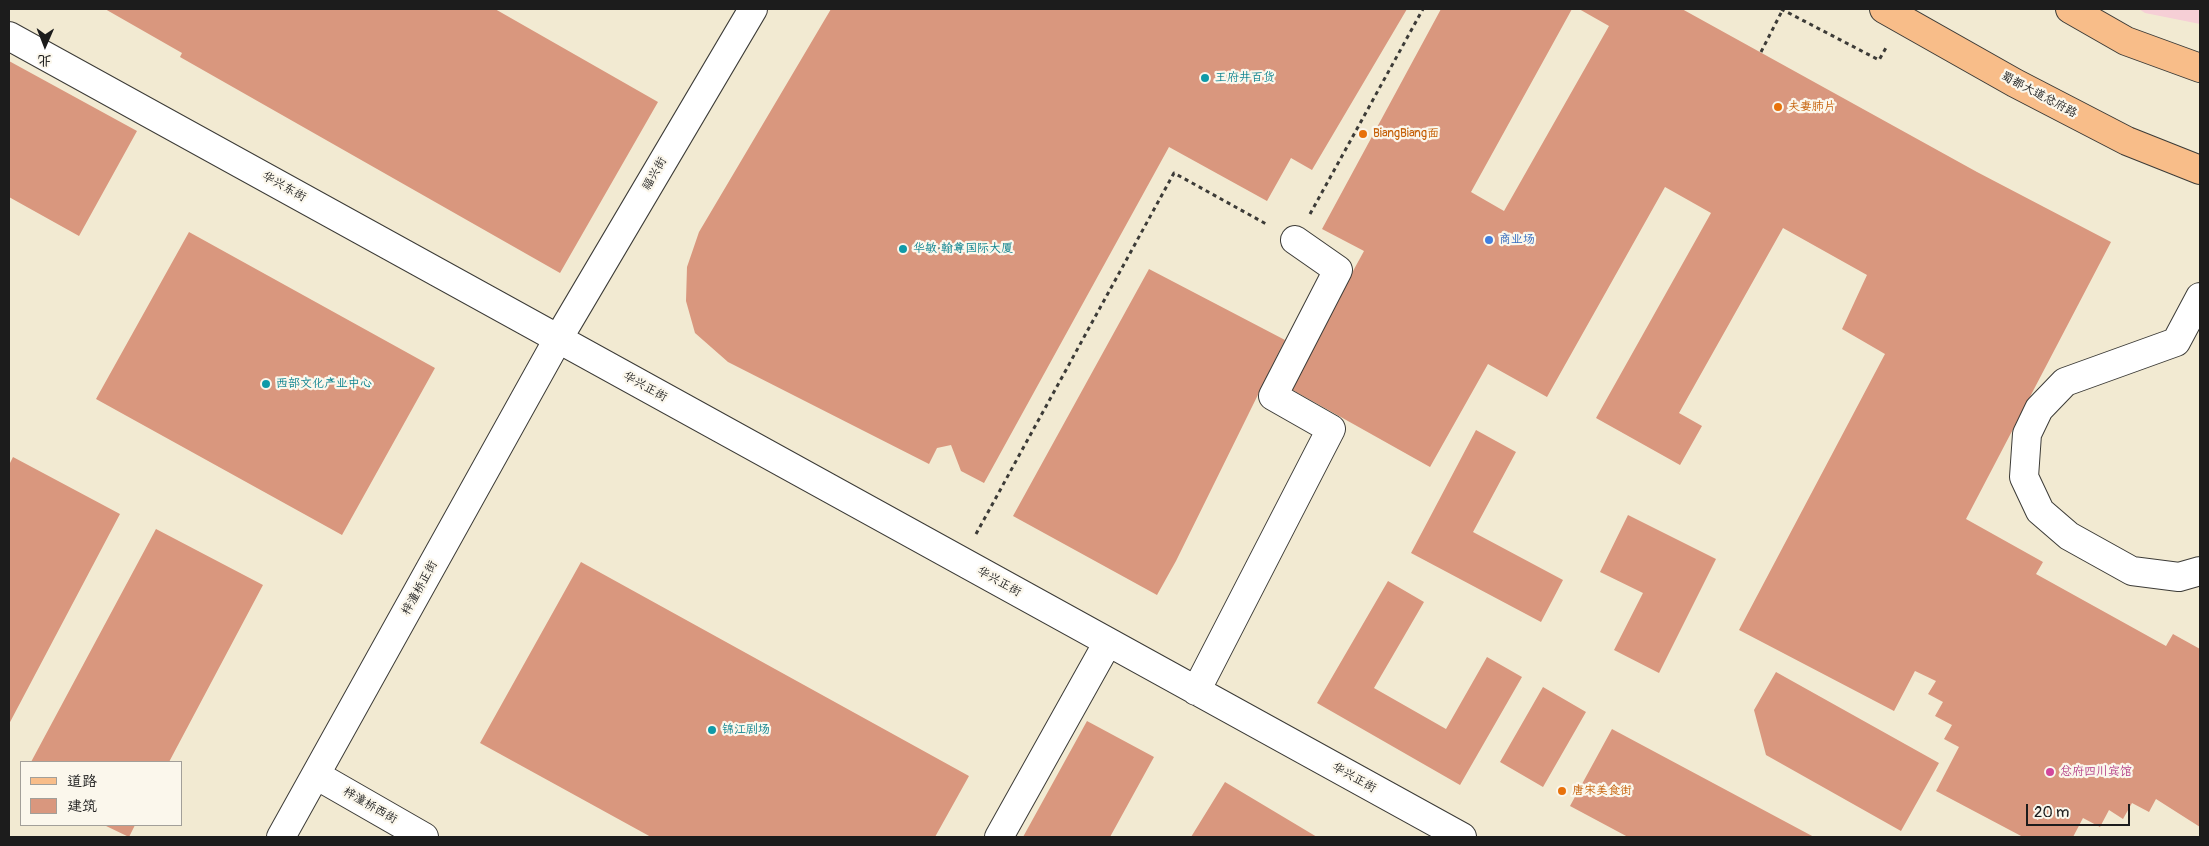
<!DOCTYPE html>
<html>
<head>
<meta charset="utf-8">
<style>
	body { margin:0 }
	#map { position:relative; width:2209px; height:846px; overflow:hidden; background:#f2ead2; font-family:Pangolin,"LXGW WenKai TC",sans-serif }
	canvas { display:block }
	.frame { position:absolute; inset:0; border:10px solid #1c1c1c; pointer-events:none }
	.legend { position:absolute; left:20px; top:761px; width:162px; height:65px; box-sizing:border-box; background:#fbf7ec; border:1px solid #a29f99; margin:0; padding:6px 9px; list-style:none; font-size:15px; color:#1c1c1c }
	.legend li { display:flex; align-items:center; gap:10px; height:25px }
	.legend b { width:25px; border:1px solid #a29f99 }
	.north { position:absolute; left:20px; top:20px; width:50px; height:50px; -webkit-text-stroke:4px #fbf7ec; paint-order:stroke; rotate:181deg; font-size:14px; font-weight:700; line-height:20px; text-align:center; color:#1c1c1c }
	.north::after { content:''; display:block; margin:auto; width:18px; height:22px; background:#1c1c1c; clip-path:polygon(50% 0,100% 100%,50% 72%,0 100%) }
	.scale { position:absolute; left:2026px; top:804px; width:104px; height:22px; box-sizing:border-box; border:2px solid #1c1c1c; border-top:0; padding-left:6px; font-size:15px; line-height:18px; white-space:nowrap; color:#1c1c1c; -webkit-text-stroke:4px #fbf7ec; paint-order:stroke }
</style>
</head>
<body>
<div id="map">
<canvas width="2209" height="846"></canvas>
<div class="frame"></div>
<ul class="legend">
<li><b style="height:6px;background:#f8bd89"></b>道路</li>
<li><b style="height:14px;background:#d9977e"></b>建筑</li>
</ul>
<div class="north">北</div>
<div class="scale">20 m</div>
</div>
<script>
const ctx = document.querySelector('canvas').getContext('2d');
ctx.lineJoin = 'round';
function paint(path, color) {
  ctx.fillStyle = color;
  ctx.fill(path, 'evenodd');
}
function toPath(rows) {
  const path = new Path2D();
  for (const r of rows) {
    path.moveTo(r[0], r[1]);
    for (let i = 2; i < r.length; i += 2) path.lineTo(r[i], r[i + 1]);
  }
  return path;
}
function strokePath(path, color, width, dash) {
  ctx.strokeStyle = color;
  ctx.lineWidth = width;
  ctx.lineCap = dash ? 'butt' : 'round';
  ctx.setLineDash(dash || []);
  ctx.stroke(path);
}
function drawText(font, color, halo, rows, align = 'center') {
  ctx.font = font + ' Pangolin,"LXGW WenKai TC",sans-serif';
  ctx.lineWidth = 4.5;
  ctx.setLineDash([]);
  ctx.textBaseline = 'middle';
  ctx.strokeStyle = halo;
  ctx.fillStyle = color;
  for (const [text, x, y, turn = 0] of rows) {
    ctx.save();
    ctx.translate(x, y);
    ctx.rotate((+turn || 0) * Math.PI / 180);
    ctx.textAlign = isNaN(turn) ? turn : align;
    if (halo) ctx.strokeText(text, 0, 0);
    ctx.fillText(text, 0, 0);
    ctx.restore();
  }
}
paint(toPath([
	[2139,9,2200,9,2200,24,2145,13]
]), '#f6cfd6');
paint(toPath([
	[105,9,495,9,658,102,560,273,180,57,182,53],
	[831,9,1407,9,1312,170,1291,158,1267,201,1169,147,984,483,961,471,951,445,937,448,929,464,728,362,695,333,686,301,687,267,699,232],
	[1441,9,1572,9,1471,192,1504,211,1609,26,1579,9,1682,9,1977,172,2111,242,1966,519,2043,562,2036,574,2166,646,2173,634,2200,649,2200,827,2156,799,2149,812,2132,803,2123,819,2109,810,2100,827,2083,818,2073,837,2023,837,1936,791,1959,747,1944,739,1952,725,1935,716,1943,702,1928,694,1936,681,1915,671,1894,711,1739,630,1885,354,1842,329,1867,275,1783,228,1679,413,1702,426,1680,465,1596,418,1711,213,1665,187,1547,397,1488,364,1430,467,1289,388,1364,251,1322,229],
	[9,61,137,131,79,236,9,197],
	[189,232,435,368,342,535,96,399],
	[1149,269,1285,340,1176,561,1157,595,1013,516],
	[1476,430,1516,452,1473,532,1563,580,1541,622,1411,553],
	[13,457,120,514,9,724,9,465],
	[1628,515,1716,559,1659,673,1614,650,1643,593,1600,572],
	[156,529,263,585,169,762,31,762],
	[581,562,969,776,935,837,651,837,480,743],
	[1388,581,1424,602,1374,688,1446,729,1487,657,1522,677,1460,785,1317,703],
	[1776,672,1939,763,1901,831,1766,755,1754,710],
	[1543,687,1586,712,1543,787,1500,762],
	[1087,721,1154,757,1110,837,1023,837],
	[1612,729,1814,837,1628,837,1570,806],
	[1225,782,1317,837,1191,837],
	[104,825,135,825,129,837]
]), '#d9977e');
const minor = toPath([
	[9,36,1462,837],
	[2200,297,2176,342,2065,382,2039,409,2027,434,2024,477,2040,511,2069,536,2132,571,2179,577,2200,571],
	[1196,691,1331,429,1273,396,1338,270,1295,240],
	[316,775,424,837],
	[281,837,558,339,753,9],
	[999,837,1108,642]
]);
const major = toPath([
	[1884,9,2015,83,2127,141,2200,170],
	[2070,9,2126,41,2200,68]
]);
strokePath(minor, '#3c3b37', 30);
strokePath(major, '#3c3b37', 30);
strokePath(toPath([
	[1781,9,1879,60,1887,46],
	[1761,52,1783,9],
	[1310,214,1423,9],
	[976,534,1174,173,1268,225]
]), '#3c3b37', 3, [4, 4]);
strokePath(minor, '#fff', 28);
strokePath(major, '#f8bd89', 28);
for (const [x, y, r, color] of [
	[1205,78,5,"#0f9aa8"],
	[1778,107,5,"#e8710a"],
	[1363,134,5,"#e8710a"],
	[1489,240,5,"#3f7fe0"],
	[903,249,5,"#0f9aa8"],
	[266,384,5,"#0f9aa8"],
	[712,730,5,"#0f9aa8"],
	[2050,772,5,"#d1479c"],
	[1562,791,5,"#e8710a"]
]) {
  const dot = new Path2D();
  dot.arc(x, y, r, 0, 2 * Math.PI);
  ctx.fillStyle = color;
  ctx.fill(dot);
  strokePath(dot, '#fbf7ec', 2);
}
drawText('12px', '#0d838f', '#fbf7ec', [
	["王府井百货",1215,78],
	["华敏·翰尊国际大厦",913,249],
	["西部文化产业中心",276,384],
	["锦江剧场",722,730]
], 'left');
drawText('12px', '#1c1c1c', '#fbf7ec', [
	["蜀都大道总府路",2039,95,28],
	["福兴街",655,174,-60],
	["华兴东街",284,187,29],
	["华兴正街",645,387,29],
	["华兴正街",999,582,29],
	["梓潼桥正街",420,588,-61],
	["华兴正街",1354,778,29],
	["梓潼桥西街",370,806,30]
]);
drawText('12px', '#c56008', '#fbf7ec', [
	["夫妻肺片",1788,107],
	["BiangBiang面",1373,134],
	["唐宋美食街",1572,791]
], 'left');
drawText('12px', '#366cbe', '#fbf7ec', [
	["商业场",1499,240]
], 'left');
drawText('12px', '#b23c85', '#fbf7ec', [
	["总府四川宾馆",2060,772]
], 'left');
</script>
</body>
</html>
